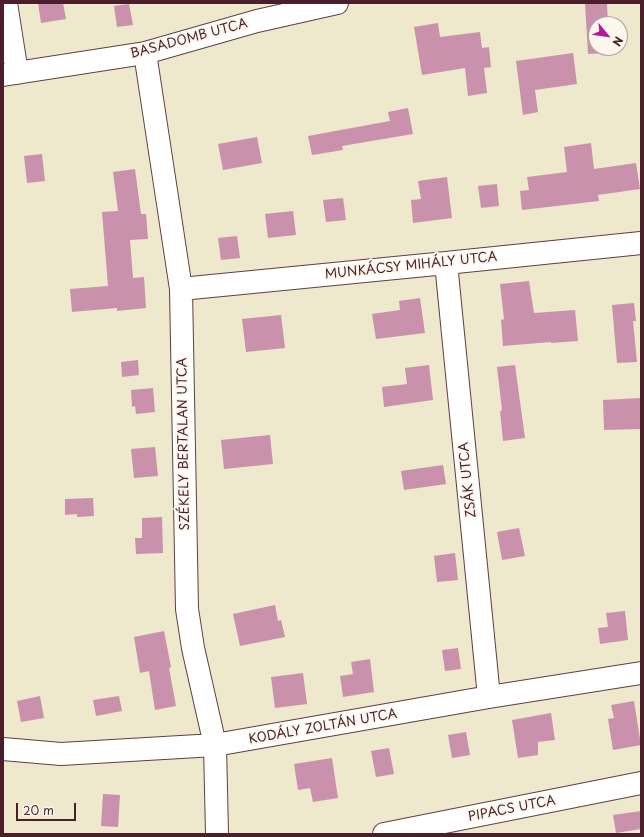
<!DOCTYPE html>
<html>
<head>
<meta charset="utf-8">
<style>
	body { margin:0 }
	#map { position:relative; width:644px; height:837px; overflow:hidden; background:#eee8cd; font-family:"Playpen Sans",sans-serif }
	canvas { display:block }
	.frame { position:absolute; inset:0; border:4px solid #4a1f2b; pointer-events:none }
	.north { position:absolute; left:588px; top:16px; width:40px; height:40px; box-sizing:border-box; background:#fbf7ec; border:1px solid #b4a19f; border-radius:50%; rotate:119deg; font-size:11px; font-weight:700; line-height:16px; text-align:center; color:#4a1f2b }
	.north::after { content:''; display:block; margin:auto; width:14px; height:18px; background:#b5179e; clip-path:polygon(50% 0,100% 100%,50% 72%,0 100%) }
	.scale { position:absolute; left:16px; top:803px; width:60px; height:18px; box-sizing:border-box; border:2px solid #4a1f2b; border-top:0; padding-left:5px; font-size:12px; line-height:14px; white-space:nowrap; color:#4a1f2b; -webkit-text-stroke:3px #fbf7ec; paint-order:stroke }
</style>
</head>
<body>
<div id="map">
<canvas width="644" height="837"></canvas>
<div class="frame"></div>
<div class="north">N</div>
<div class="scale">20 m</div>
</div>
<script>
const ctx = document.querySelector('canvas').getContext('2d');
ctx.lineJoin = 'round';
function paint(path, color) {
  ctx.fillStyle = color;
  ctx.fill(path, 'evenodd');
}
function toPath(rows) {
  const path = new Path2D();
  for (const r of rows) {
    path.moveTo(r[0], r[1]);
    for (let i = 2; i < r.length; i += 2) path.lineTo(r[i], r[i + 1]);
  }
  return path;
}
function strokePath(path, color, width, dash) {
  ctx.strokeStyle = color;
  ctx.lineWidth = width;
  ctx.lineCap = dash ? 'butt' : 'round';
  ctx.setLineDash(dash || []);
  ctx.stroke(path);
}
function drawText(font, color, halo, rows, align = 'center') {
  ctx.font = font + ' "Playpen Sans",sans-serif';
  ctx.lineWidth = 4;
  ctx.setLineDash([]);
  ctx.textBaseline = 'middle';
  ctx.strokeStyle = halo;
  ctx.fillStyle = color;
  for (const [text, x, y, turn = 0] of rows) {
    ctx.save();
    ctx.translate(x, y);
    ctx.rotate((+turn || 0) * Math.PI / 180);
    ctx.textAlign = isNaN(turn) ? turn : align;
    if (halo) ctx.strokeText(text, 0, 0);
    ctx.fillText(text, 0, 0);
    ctx.restore();
  }
}
paint(toPath([
	[38,3,63,3,66,19,41,23],
	[585,3,607,3,608,24,596,24,596,48,609,48,609,53,588,54],
	[129,4,133,25,117,27,114,6],
	[438,23,440,37,480,32,482,48,489,47,491,67,484,68,487,93,468,96,465,68,422,75,414,27],
	[573,53,577,84,535,90,538,112,523,115,516,61],
	[408,108,413,134,342,146,343,150,312,155,308,136,390,121,388,112],
	[257,137,262,163,223,170,218,144],
	[591,143,594,169,636,163,640,189,598,195,599,201,522,210,520,191,529,190,527,177,567,172,564,147],
	[42,154,45,181,27,183,24,156],
	[135,169,141,214,146,214,148,239,130,240,133,278,144,277,146,308,117,311,117,308,72,312,70,289,108,286,102,212,118,211,113,172],
	[447,177,452,218,413,223,411,200,421,199,418,181],
	[497,184,499,206,481,208,478,186],
	[343,198,346,220,326,222,323,200],
	[293,211,296,235,268,238,265,214],
	[237,236,240,258,221,260,218,238],
	[529,281,534,313,575,310,578,341,551,343,551,342,503,346,501,320,504,319,500,284],
	[420,298,425,333,376,339,372,314,400,310,399,301],
	[634,303,636,321,633,321,637,362,617,363,612,305],
	[281,315,285,348,246,352,242,319],
	[138,360,139,375,122,377,121,362],
	[429,365,433,400,384,407,382,387,407,384,405,368],
	[515,365,525,438,503,441,500,411,502,410,497,367],
	[153,388,155,412,136,414,135,406,132,407,131,390],
	[640,398,641,429,604,430,603,400],
	[270,435,273,464,224,469,221,440],
	[155,447,158,476,134,478,131,449],
	[443,465,446,484,404,490,401,471],
	[93,498,94,516,77,517,77,514,65,515,65,499],
	[162,517,163,553,136,554,135,538,142,538,142,518],
	[519,528,525,556,502,560,497,532],
	[455,553,458,580,437,582,434,556],
	[275,605,278,621,281,620,285,637,240,646,233,614],
	[625,611,628,640,600,644,598,628,608,627,606,613],
	[164,631,171,667,169,668,176,706,155,710,149,671,140,673,134,637],
	[458,648,461,669,445,671,442,650],
	[370,659,374,692,343,697,340,676,353,674,351,662],
	[303,673,307,704,275,708,271,677],
	[40,696,44,718,21,722,17,701],
	[119,696,122,711,96,716,93,700],
	[634,701,641,745,613,750,608,719,614,718,611,705],
	[551,713,555,740,538,742,538,755,518,758,512,720],
	[466,732,470,755,452,758,448,735],
	[389,748,394,774,376,777,371,751],
	[332,758,338,798,313,802,310,788,298,790,294,764],
	[103,794,120,795,118,827,101,826],
	[641,811,641,829,616,833,613,815]
]), '#ca91ad');
const minor = toPath([
	[6,3,17,73],
	[145,53,181,289,187,609,193,648,215,745,217,834],
	[3,75,145,53,257,21,337,3],
	[446,263,489,697],
	[181,289,446,263,641,243],
	[3,749,61,754,215,745,489,697,641,673],
	[384,834,641,783]
]);
strokePath(minor, '#633d43', 24);
strokePath(minor, '#fff', 22);
drawText('13px', '#4a1f2b', '#fbf7ec', [
	["BASADOMB UTCA",189,39,-15],
	["MUNKÁCSY MIHÁLY UTCA",411,266,-6],
	["SZÉKELY BERTALAN UTCA",184,444,-91],
	["ZSÁK UTCA",468,480,-96],
	["KODÁLY ZOLTÁN UTCA",323,727,-10],
	["PIPACS UTCA",512,809,-11]
]);
</script>
</body>
</html>
